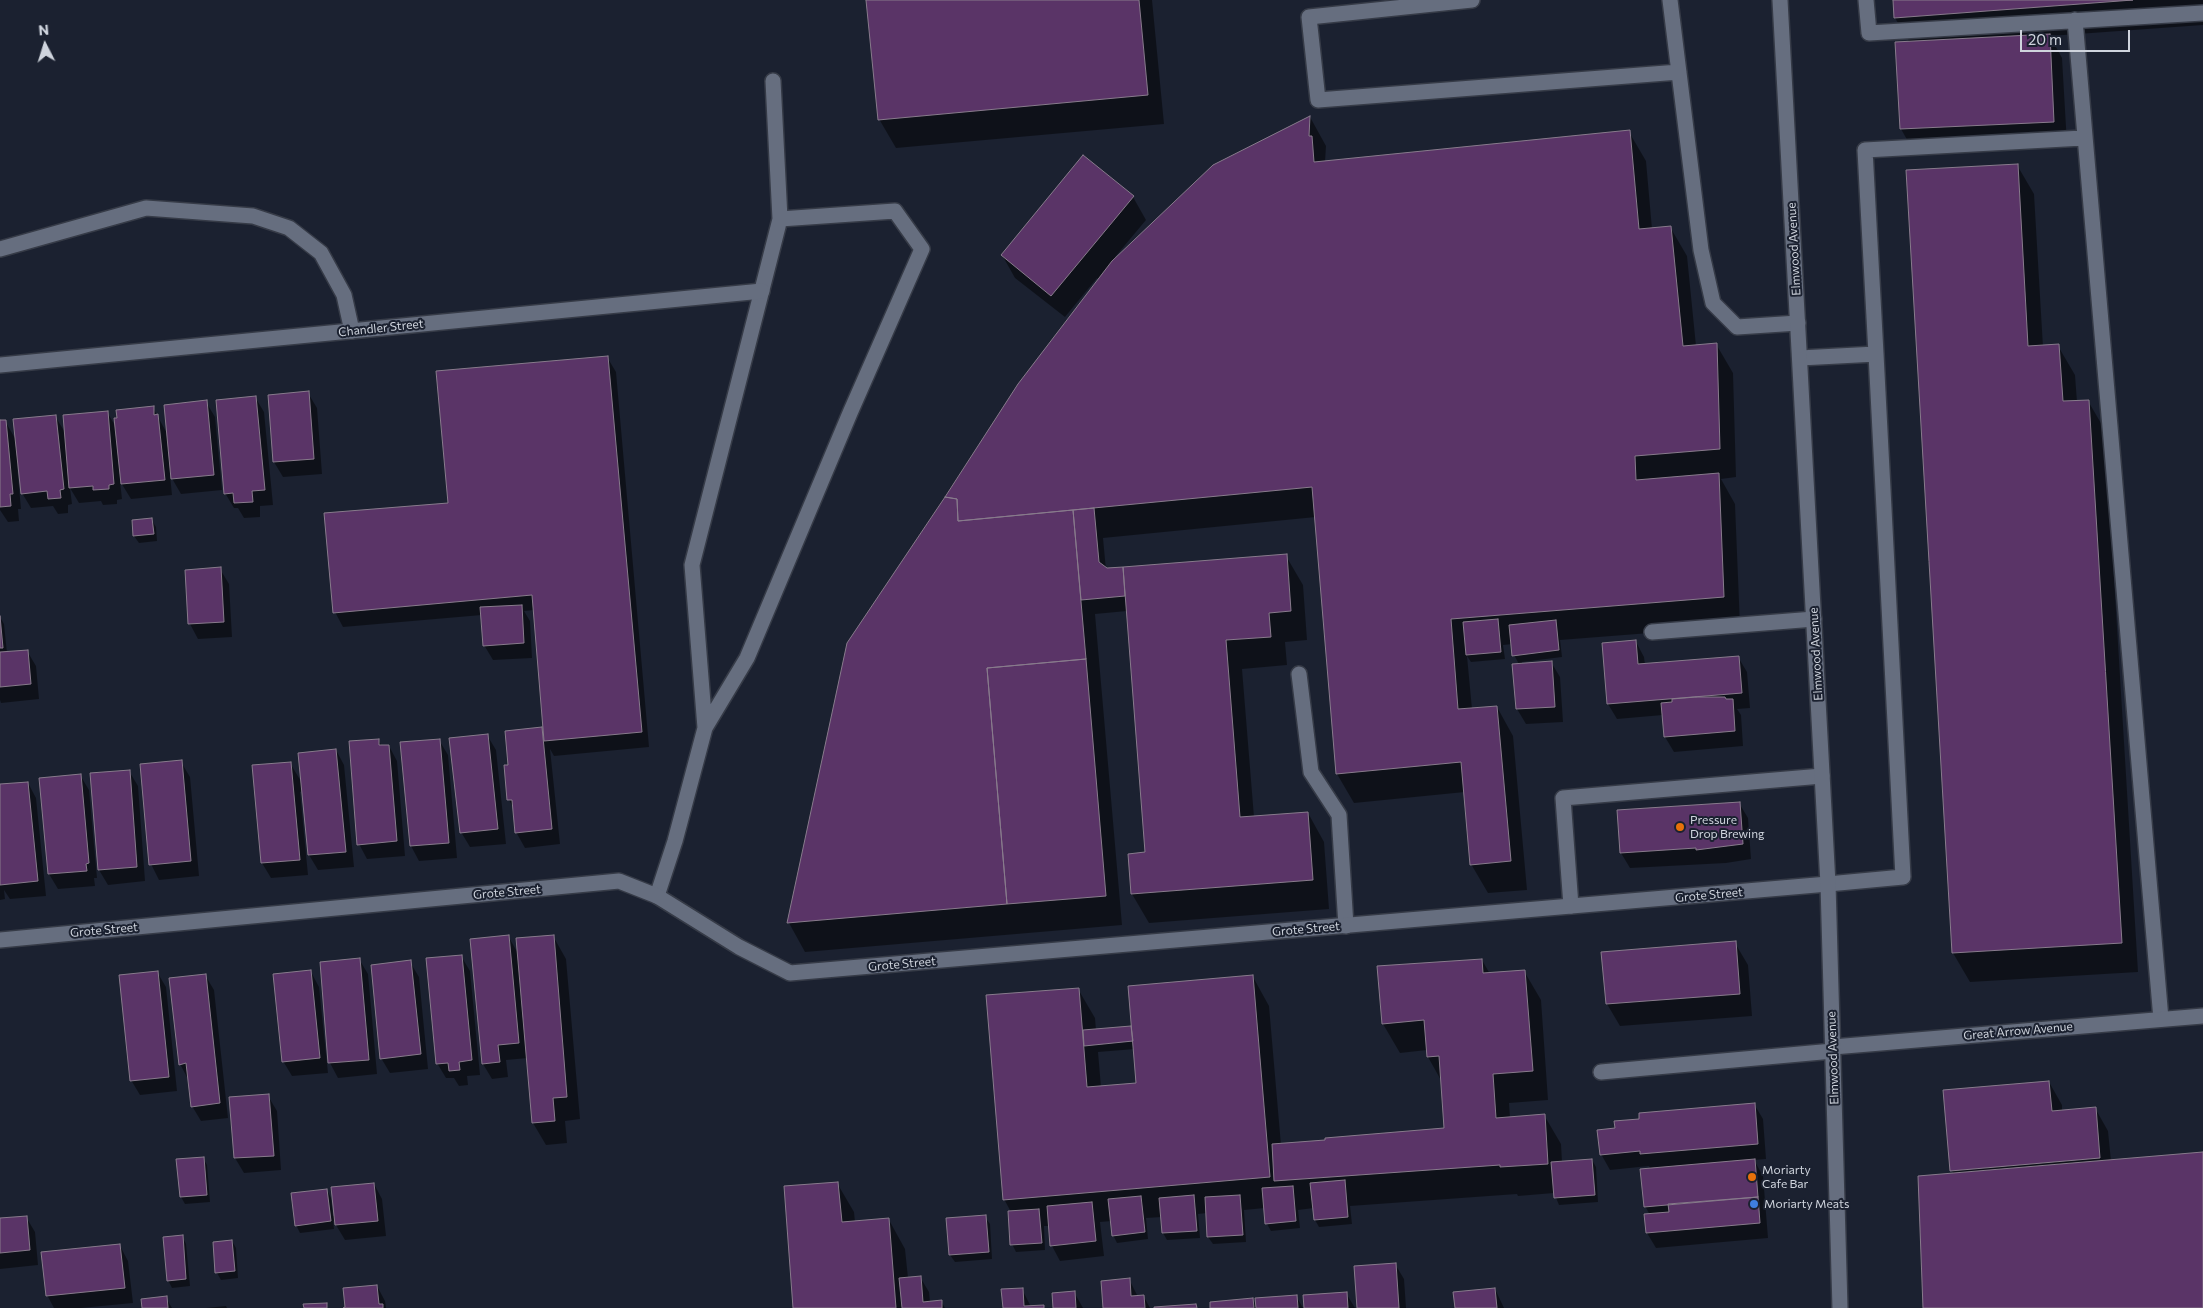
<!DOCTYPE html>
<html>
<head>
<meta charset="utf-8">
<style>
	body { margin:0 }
	#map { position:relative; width:2203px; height:1308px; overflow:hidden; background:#1b2130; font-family:Commissioner,sans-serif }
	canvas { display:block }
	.north { position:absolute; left:20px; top:20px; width:50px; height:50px; -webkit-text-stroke:4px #1b2130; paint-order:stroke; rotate:355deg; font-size:14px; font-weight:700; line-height:20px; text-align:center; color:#cfd4dd }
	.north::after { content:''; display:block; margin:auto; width:18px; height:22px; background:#cfd4dd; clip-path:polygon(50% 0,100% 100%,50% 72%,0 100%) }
	.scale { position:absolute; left:2020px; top:30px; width:110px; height:22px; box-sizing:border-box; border:2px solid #cfd4dd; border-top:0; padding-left:6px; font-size:15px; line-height:18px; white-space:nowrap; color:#cfd4dd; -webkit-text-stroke:4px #1b2130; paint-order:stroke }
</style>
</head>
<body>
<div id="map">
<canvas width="2203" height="1308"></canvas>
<div class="north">N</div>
<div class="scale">20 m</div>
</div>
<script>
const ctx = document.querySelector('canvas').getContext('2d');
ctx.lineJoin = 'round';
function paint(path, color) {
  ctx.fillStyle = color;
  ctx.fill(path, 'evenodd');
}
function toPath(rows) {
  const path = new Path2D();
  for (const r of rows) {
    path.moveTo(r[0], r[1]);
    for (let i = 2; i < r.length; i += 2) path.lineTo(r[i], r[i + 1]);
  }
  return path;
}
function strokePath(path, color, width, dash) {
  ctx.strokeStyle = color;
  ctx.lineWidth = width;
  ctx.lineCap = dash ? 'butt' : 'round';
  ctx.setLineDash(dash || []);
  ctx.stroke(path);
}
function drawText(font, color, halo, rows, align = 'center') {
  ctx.font = font + ' Commissioner,sans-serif';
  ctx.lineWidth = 4;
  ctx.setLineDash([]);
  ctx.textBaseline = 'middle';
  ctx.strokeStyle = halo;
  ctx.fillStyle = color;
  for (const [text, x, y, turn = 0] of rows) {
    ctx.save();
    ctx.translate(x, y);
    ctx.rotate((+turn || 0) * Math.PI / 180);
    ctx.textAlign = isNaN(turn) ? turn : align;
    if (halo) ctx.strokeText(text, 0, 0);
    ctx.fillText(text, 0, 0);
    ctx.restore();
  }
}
paint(toPath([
	[867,0,1152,0,1164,124,896,148,879,119],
	[1894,0,2203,0,2203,25,2050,36,2062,58,2067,144,1914,152,1901,129,1896,43,1910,43,1895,18],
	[1310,117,1326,146,1325,162,1629,132,1646,161,1652,229,1670,227,1687,256,1696,346,1716,344,1733,373,1736,477,1721,479,1735,504,1740,626,1560,640,1562,657,1522,662,1522,664,1551,662,1560,677,1563,722,1526,724,1517,709,1514,665,1519,664,1514,655,1513,644,1503,645,1505,659,1471,662,1467,656,1472,709,1497,707,1513,736,1527,890,1488,893,1471,864,1465,792,1354,803,1337,774,1316,517,1103,538,1106,570,1286,556,1303,585,1307,640,1285,642,1287,665,1242,669,1254,817,1308,813,1324,842,1329,909,1149,923,1132,894,1146,854,1127,611,1095,614,1122,925,805,952,789,923,848,643,1019,384,1099,280,1097,278,1065,317,1015,278,1002,255,1083,157,1133,197,1146,220,1115,257,1117,258],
	[2017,165,2034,194,2043,347,2058,346,2075,375,2077,402,2088,401,2105,430,2138,972,1970,982,1953,953],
	[607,357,616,372,649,747,554,756,550,749,560,844,525,848,516,832,514,809,509,800,509,766,541,728,545,735,534,610,524,611,530,621,532,658,493,660,484,645,482,615,343,627,335,612],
	[308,393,317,408,322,474,283,477,274,462,269,396],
	[255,397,264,412,273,505,260,506,260,517,244,518,238,508,234,508,225,493],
	[206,402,215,417,222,490,181,494,170,475,172,495,131,499,120,481,122,499,117,500,117,504,103,505,101,501,79,503,70,488,72,504,68,505,68,513,58,514,53,506,31,508,22,493,19,464,17,465,21,509,18,509,19,521,8,522,0,510,0,422,5,421,16,440,55,416,66,434,107,412,117,429,153,408,168,435],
	[151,519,156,527,157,541,139,543,134,536,133,521],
	[220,569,229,584,232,637,198,639,190,624],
	[0,617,4,624,7,653,27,651,36,666,39,699,1,703,0,700],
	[1636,642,1644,657,1645,665,1738,657,1747,672,1750,708,1737,709,1741,715,1743,746,1674,752,1665,737,1663,715,1617,719,1608,704],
	[487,735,496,750,506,844,470,847,461,832],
	[378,740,382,746,389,746,397,761,405,856,367,859,359,844],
	[439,740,448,755,457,858,419,861,411,846,402,743],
	[336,750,344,765,354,867,318,870,309,855,303,791,300,792,308,875,271,878,262,863,290,763,302,783],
	[181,762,190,777,199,876,159,880,151,864],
	[129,771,138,786,145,881,108,885,99,870],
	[80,775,89,790,97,878,94,878,95,886,58,889,49,874,41,779],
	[28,783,36,798,46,896,10,899,4,890,5,899,0,900,0,785],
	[1739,803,1748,818,1751,859,1726,863,1630,868,1621,853,1618,811],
	[508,936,519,955,553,936,566,959,580,1119,565,1121,567,1143,546,1145,533,1123,528,1058,506,1060,508,1077,492,1079,483,1064],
	[1735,943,1748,965,1752,1016,1620,1026,1607,1004,1602,953],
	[461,956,470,971,480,1075,467,1076,468,1085,459,1086,454,1078,446,1078,437,1063],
	[359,959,368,974,377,1074,338,1078,330,1063],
	[1482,960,1490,974,1524,971,1541,1000,1548,1100,1509,1103,1510,1118,1544,1115,1561,1144,1562,1162,1592,1160,1596,1167,1598,1202,1559,1205,1554,1193,1518,1196,1517,1194,1350,1206,1352,1224,1319,1227,1315,1220,1314,1208,1298,1210,1300,1228,1271,1231,1267,1224,1265,1208,1244,1210,1246,1242,1213,1244,1208,1237,1207,1213,1198,1214,1200,1238,1167,1240,1163,1233,1162,1217,1146,1218,1148,1239,1117,1243,1113,1235,1112,1221,1100,1222,1104,1256,1060,1261,1052,1246,1050,1226,1044,1226,1045,1250,1016,1252,1012,1244,1011,1212,1004,1199,1078,989,1095,1018,1096,1030,1131,1027,1133,1032,1253,977,1269,1006,1281,1145,1446,1130,1442,1082,1428,1057,1427,1050,1400,1053,1383,1024],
	[1135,1049,1138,1084,1101,1087,1098,1052],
	[410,962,419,977,428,1069,390,1073,381,1058],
	[157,972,166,987,177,1091,140,1095,131,1080],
	[311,972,319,987,328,1073,292,1076,283,1061],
	[205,975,214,990,228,1118,201,1121,192,1106,188,1079,180,1064],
	[2049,1082,2062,1105,2062,1111,2095,1108,2108,1131,2111,1161,2203,1153,2203,1308,1925,1308,1954,1174,1952,1171],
	[268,1096,277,1111,281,1170,244,1173,235,1158,231,1098],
	[1754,1104,1763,1119,1766,1159,1754,1160,1763,1176,1768,1238,1656,1248,1647,1233,1646,1216,1650,1215,1645,1206,1651,1170,1649,1166,1610,1170,1601,1154],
	[203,1158,207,1165,210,1202,185,1204,181,1197],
	[837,1183,854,1212,855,1222,889,1220,905,1249,908,1278,920,1277,929,1292,930,1302,941,1301,945,1308,795,1308],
	[374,1184,382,1199,386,1236,345,1240,333,1220,334,1229,300,1233,296,1225,327,1190,331,1198,333,1216,335,1216],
	[26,1217,35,1232,38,1265,0,1269,0,1220],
	[985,1217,990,1224,992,1259,955,1262,950,1255],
	[182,1236,186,1244,190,1286,172,1288,168,1280],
	[232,1241,236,1248,238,1278,221,1280,217,1273,214,1243],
	[120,1246,128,1261,133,1303,81,1308,54,1308,47,1295],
	[1395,1264,1404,1279,1406,1308,1358,1308],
	[1129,1279,1138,1297,1144,1297,1150,1308,1104,1308],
	[377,1286,385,1301,386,1308,344,1308],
	[1022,1289,1031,1307,1044,1308,1004,1308],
	[1495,1289,1504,1308,1456,1308],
	[1074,1292,1083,1308,1054,1308],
	[1346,1293,1355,1308,1306,1308],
	[1296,1296,1303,1308,1212,1308,1253,1299,1256,1306],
	[166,1298,172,1308,143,1308],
	[226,1306,227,1308,206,1308]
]), '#0007');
const building = toPath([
	[866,0,1139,0,1148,95,878,120,866,0],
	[1893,0,2133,0,1894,18,1893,0],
	[2050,34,2054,122,1900,129,1895,42,2050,34],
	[1310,116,1309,136,1312,136,1314,162,1630,130,1639,229,1671,226,1683,346,1717,343,1720,449,1635,456,1636,480,1719,473,1724,597,1451,619,1458,709,1497,706,1511,861,1470,865,1461,762,1336,774,1312,487,958,521,957,499,945,497,1018,384,1112,261,1213,165,1310,116],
	[1083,155,1134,196,1051,296,1001,255,1083,155],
	[2018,164,2028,346,2059,344,2063,401,2089,400,2122,943,1952,953,1906,170,2018,164],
	[608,356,642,732,544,741,532,595,333,613,324,513,448,503,436,371,608,356],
	[309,391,314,459,273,462,268,395,309,391],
	[256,396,265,490,252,491,253,502,234,503,233,493,224,494,216,400,256,396],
	[207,400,214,475,171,479,164,405,207,400],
	[154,406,154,415,158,414,165,480,121,484,114,418,117,418,116,410,154,406],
	[108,411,114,484,109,485,109,489,93,490,93,486,69,488,63,415,108,411],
	[56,415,64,489,60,490,61,498,48,499,47,491,21,494,13,419,56,415],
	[0,420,6,420,13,494,10,494,11,506,0,507,0,420],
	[945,497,957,499,958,521,1073,510,1086,659,987,668,1007,904,787,923,847,643,945,497],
	[1094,508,1099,562,1107,568,1123,567,1125,596,1081,600,1073,510,1094,508],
	[152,518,154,534,133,536,132,520,152,518],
	[1287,554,1291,611,1269,613,1271,637,1226,640,1240,817,1308,812,1313,880,1131,894,1128,854,1145,852,1123,567,1287,554],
	[221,567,224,622,188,624,185,570,221,567],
	[522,605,524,643,483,646,480,607,522,605],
	[0,616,3,648,0,648,0,616],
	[1498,619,1501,652,1466,655,1463,622,1498,619],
	[1556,620,1559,650,1512,656,1509,625,1556,620],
	[1636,640,1638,664,1739,656,1742,693,1607,704,1602,643,1636,640],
	[28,650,31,684,0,687,0,652,28,650],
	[1086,659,1106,896,1007,904,987,668,1086,659],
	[1552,661,1555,707,1516,709,1512,664,1552,661],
	[1696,697,1725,697,1726,699,1733,699,1735,731,1664,737,1661,703,1672,702,1672,699,1696,697],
	[542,727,552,829,515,833,512,800,507,800,504,765,508,765,505,731,542,727],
	[488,734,498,829,460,833,449,738,488,734],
	[379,739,379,745,389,745,397,841,357,845,349,741,379,739],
	[440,739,449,843,410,846,400,742,440,739],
	[336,749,346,852,308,855,298,753,336,749],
	[182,760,191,861,149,865,140,764,182,760],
	[291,762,300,860,261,863,252,765,291,762],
	[130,770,137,867,98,870,90,773,130,770],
	[81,774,89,863,86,864,87,871,48,874,39,778,81,774],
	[28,782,38,881,0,885,0,784,28,782],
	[1740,802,1743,844,1696,850,1696,848,1620,853,1617,810,1740,802],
	[509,935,519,1043,498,1045,500,1062,482,1064,470,939,509,935],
	[554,935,567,1097,553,1098,555,1121,532,1123,516,938,554,935],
	[1736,941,1740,994,1606,1004,1601,952,1736,941],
	[462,955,472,1060,459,1062,460,1070,449,1071,448,1063,436,1064,426,958,462,955],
	[360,958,369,1060,328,1063,320,962,360,958],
	[1482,959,1483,973,1525,970,1533,1071,1493,1074,1496,1118,1545,1114,1548,1164,1500,1167,1500,1165,1274,1181,1272,1144,1325,1140,1325,1138,1444,1128,1439,1056,1427,1057,1424,1020,1382,1024,1377,966,1482,959],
	[411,960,421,1054,380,1059,371,965,411,960],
	[311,970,320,1058,282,1062,273,974,311,970],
	[158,971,169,1077,130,1081,119,975,158,971],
	[206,974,220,1103,191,1107,186,1063,179,1065,169,978,206,974],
	[1253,975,1270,1177,1003,1200,986,995,1079,988,1087,1087,1136,1083,1128,986,1253,975],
	[1131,1026,1133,1041,1084,1046,1083,1030,1131,1026],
	[2049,1081,2052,1111,2096,1107,2100,1158,1950,1171,1943,1090,2049,1081],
	[269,1094,274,1156,234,1158,229,1097,269,1094],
	[1755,1103,1758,1144,1640,1154,1640,1151,1600,1155,1597,1130,1615,1128,1614,1121,1639,1119,1639,1113,1755,1103],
	[2203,1152,2203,1308,1923,1308,1918,1176,2203,1152],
	[204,1157,207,1195,180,1197,176,1159,204,1157],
	[1592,1159,1595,1195,1554,1198,1551,1162,1592,1159],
	[1755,1159,1758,1197,1644,1207,1640,1169,1755,1159],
	[1345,1180,1348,1217,1314,1220,1310,1183,1345,1180],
	[838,1182,842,1222,889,1218,896,1308,793,1308,784,1186,838,1182],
	[374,1183,378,1221,335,1225,331,1187,374,1183],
	[1293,1186,1296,1221,1265,1224,1262,1188,1293,1186],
	[327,1189,331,1221,295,1226,291,1193,327,1189],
	[1194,1195,1197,1231,1162,1233,1159,1198,1194,1195],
	[1240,1195,1243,1235,1207,1237,1205,1197,1240,1195],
	[1141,1196,1145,1232,1112,1236,1108,1199,1141,1196],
	[1758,1197,1760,1223,1646,1233,1644,1214,1669,1212,1668,1204,1758,1197],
	[1092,1202,1096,1241,1050,1246,1047,1206,1092,1202],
	[1039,1209,1042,1243,1010,1245,1008,1211,1039,1209],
	[986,1215,989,1252,949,1255,946,1218,986,1215],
	[27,1216,30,1250,0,1253,0,1218,27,1216],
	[183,1235,186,1279,167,1281,163,1237,183,1235],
	[232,1240,235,1271,215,1273,213,1242,232,1240],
	[120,1244,125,1288,46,1296,41,1252,120,1244],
	[1396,1263,1399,1308,1357,1308,1354,1266,1396,1263],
	[921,1276,923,1302,942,1300,942,1308,902,1308,899,1278,921,1276],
	[1130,1278,1131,1296,1144,1295,1145,1308,1103,1308,1101,1281,1130,1278],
	[377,1285,379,1304,383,1304,383,1308,343,1308,345,1307,343,1288,377,1285],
	[1023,1288,1024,1306,1044,1305,1044,1308,1003,1308,1001,1289,1023,1288],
	[1495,1288,1497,1308,1455,1308,1453,1292,1495,1288],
	[1075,1291,1076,1308,1053,1308,1052,1293,1075,1291],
	[1347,1292,1348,1308,1304,1308,1303,1295,1347,1292],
	[1297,1295,1298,1308,1256,1308,1255,1298,1297,1295],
	[167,1296,168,1308,142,1308,141,1299,167,1296],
	[1253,1298,1254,1308,1210,1308,1210,1302,1253,1298],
	[327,1303,327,1308,304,1308,303,1304,327,1303],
	[1196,1304,1197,1308,1154,1308,1154,1307,1196,1304]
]);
paint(building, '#5a3467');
strokePath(building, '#887b8c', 1);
const service = toPath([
	[1472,0,1309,17,1318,100,1679,72],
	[1670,0,1701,250,1713,303,1737,327,1798,323],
	[1866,0,1869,33,2203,13],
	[2075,20,2161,1019],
	[773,81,780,219],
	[0,249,146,208,253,216,289,228,321,253,344,295,352,331],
	[1800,358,1876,354,1865,150,2083,138],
	[1652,632,1814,619],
	[1299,674,1311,772,1339,815,1346,926],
	[1828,884,1903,877,1876,354],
	[657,896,675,841,705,728,747,658,850,413,922,249,895,211,780,219,692,565,705,728],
	[1571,906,1563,798,1822,776],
	[1601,1072,1833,1051]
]);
const minor = toPath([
	[0,365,762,291],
	[0,940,619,881,657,896,739,947,790,973,1828,884],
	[1833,1047,2203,1016]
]);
const tertiary = toPath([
	[1780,0,1828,884,1840,1308]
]);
strokePath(service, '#363b47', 18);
strokePath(minor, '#363b47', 18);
strokePath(tertiary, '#363b47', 18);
strokePath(service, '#666e7f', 15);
strokePath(minor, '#666e7f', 15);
strokePath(tertiary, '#666e7f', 15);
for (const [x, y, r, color] of [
	[1680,827,5,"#e8710a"],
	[1752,1177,5,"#e8710a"],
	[1754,1204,5,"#3f7fe0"]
]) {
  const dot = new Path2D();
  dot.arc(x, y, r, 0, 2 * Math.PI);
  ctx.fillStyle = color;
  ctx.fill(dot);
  strokePath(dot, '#1b2130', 2);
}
drawText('12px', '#cfd4dd', '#1b2130', [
	["Elmwood Avenue",1794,249,-93],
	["Chandler Street",381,328,-6],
	["Elmwood Avenue",1816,654,-93],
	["Grote Street",507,892,-5],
	["Grote Street",1709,895,-5],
	["Grote Street",1306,929,-5],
	["Grote Street",104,930,-5],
	["Grote Street",902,964,-5],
	["Great Arrow Avenue",2018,1031,-5],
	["Elmwood Avenue",1833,1058,-92]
]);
drawText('12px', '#cfd4dd', '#1b2130', [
	["Pressure",1690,820],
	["Drop Brewing",1690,834],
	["Moriarty",1762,1170],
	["Cafe Bar",1762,1184],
	["Moriarty Meats",1764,1204]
], 'left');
</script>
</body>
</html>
